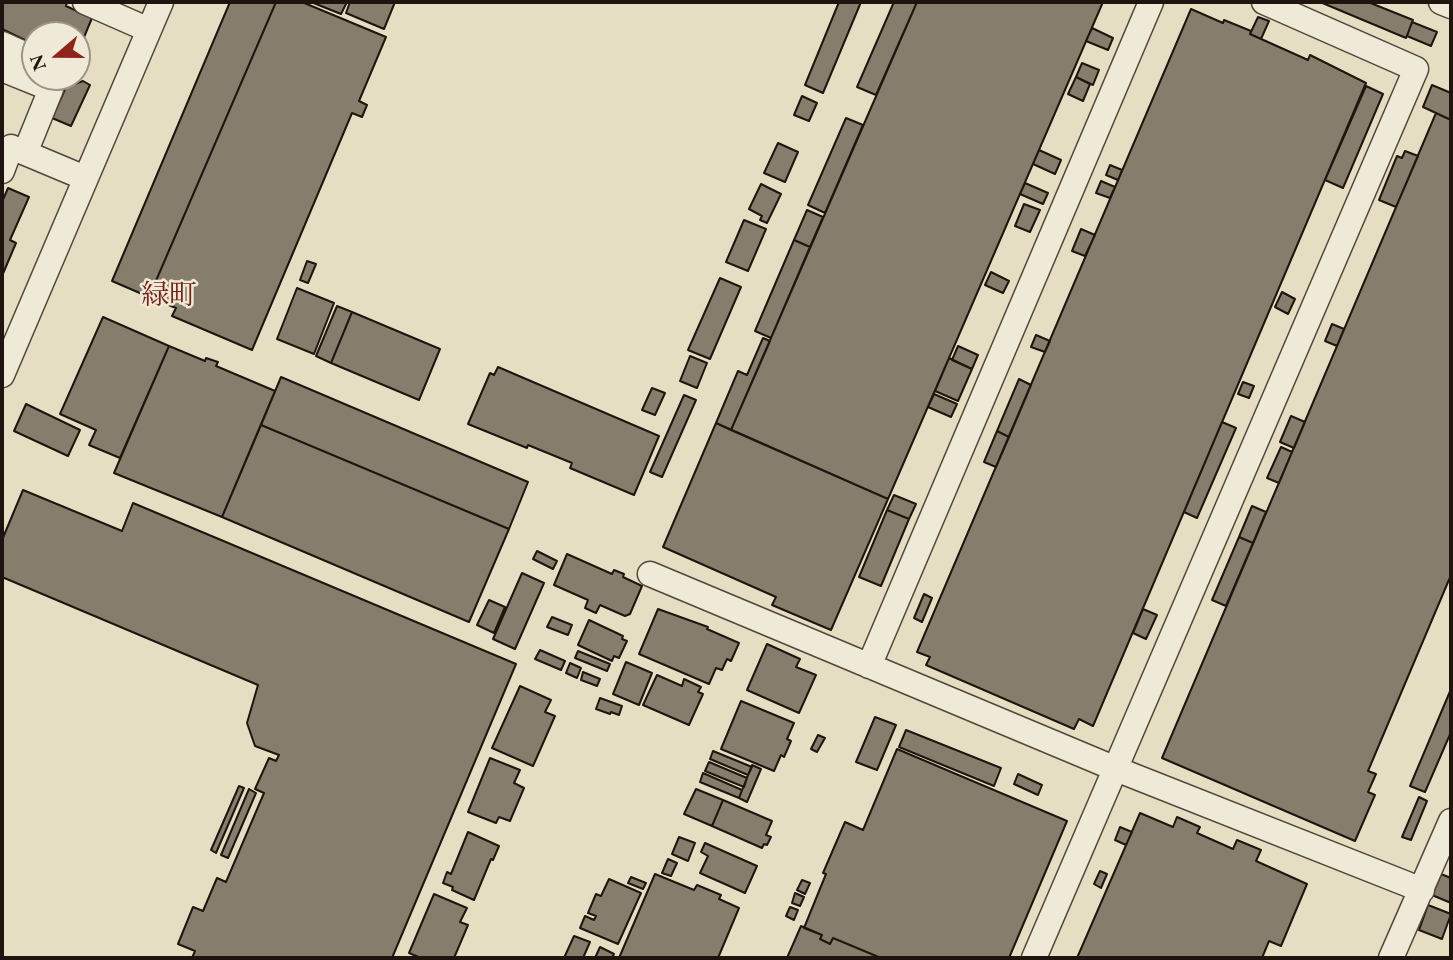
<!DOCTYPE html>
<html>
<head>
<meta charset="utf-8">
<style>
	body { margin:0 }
	#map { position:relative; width:1453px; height:960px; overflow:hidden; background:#e6dec2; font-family:"EB Garamond",serif }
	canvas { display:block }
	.frame { position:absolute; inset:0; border:4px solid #20140e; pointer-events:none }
	.north { position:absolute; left:21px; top:21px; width:70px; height:70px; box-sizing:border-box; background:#efead7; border:2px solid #9c9487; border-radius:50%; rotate:250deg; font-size:19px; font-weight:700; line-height:28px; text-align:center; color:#20140e }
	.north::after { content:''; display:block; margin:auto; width:24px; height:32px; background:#8f2418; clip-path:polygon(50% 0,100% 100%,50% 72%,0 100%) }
</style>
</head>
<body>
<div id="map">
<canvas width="1453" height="960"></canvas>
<div class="frame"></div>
<div class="north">N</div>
</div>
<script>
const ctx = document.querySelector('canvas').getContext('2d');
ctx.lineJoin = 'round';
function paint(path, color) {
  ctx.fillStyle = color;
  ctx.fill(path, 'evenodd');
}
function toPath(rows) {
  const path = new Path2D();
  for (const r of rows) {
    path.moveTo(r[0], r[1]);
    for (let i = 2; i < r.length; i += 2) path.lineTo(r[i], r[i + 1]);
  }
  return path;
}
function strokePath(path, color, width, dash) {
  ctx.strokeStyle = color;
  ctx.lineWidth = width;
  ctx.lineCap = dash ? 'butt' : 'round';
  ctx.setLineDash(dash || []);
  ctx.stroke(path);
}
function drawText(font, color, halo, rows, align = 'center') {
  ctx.font = font + ' "EB Garamond","Noto Serif JP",serif';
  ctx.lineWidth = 5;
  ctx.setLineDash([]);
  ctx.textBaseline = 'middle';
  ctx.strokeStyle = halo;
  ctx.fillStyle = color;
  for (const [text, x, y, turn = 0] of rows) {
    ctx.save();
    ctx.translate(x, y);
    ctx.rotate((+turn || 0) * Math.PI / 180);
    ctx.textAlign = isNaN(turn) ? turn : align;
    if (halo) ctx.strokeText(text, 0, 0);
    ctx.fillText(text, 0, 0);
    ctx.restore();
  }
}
const building = toPath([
	[2,2,67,2,66,6,92,18,77,54,77,35,35,35,35,45,2,29,2,2],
	[230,2,276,2,149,297,112,281,230,2],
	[276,2,302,2,386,37,359,101,367,105,362,117,352,113,252,350,172,316,176,308,149,297,276,2],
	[311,2,347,2,341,14,311,2],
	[350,2,395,2,384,29,346,13,350,2],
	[839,2,861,2,823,93,805,85,839,2],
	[894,2,917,2,876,95,857,87,894,2],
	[917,2,1103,2,888,499,731,430,917,2],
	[1320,2,1368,2,1413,20,1406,38,1320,2],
	[1191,9,1223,23,1224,20,1251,31,1250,34,1308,60,1310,55,1366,83,1093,726,1079,719,1074,729,926,665,930,657,917,652,1191,9],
	[1258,17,1269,21,1261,39,1250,34,1258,17],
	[1412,22,1437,32,1431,46,1407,36,1412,22],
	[1092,28,1113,38,1108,50,1086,41,1092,28],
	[1082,63,1099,70,1093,85,1076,77,1082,63],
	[1076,77,1090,84,1083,101,1068,94,1076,77],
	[83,81,90,85,71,126,52,118,66,87,83,81],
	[1432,85,1451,93,1451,120,1423,107,1432,85],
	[1366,86,1383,94,1343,188,1325,180,1366,86],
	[802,96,817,103,809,121,794,115,802,96],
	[1436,113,1451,120,1451,575,1368,771,1376,774,1368,792,1375,795,1355,841,1162,758,1436,113],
	[846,118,863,125,825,213,808,205,846,118],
	[778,143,798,152,785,182,764,173,778,143],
	[1039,150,1061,160,1055,174,1033,164,1039,150],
	[1405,151,1418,156,1396,207,1379,200,1397,156,1402,158,1405,151],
	[1110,165,1122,170,1118,180,1106,175,1110,165],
	[1101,181,1115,187,1110,198,1096,193,1101,181],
	[1025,183,1048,193,1043,204,1020,194,1025,183],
	[761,184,781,194,767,223,760,220,762,216,749,209,761,184],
	[8,188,29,197,10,240,16,243,2,276,2,202,8,188],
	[1024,204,1040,210,1030,232,1015,226,1024,204],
	[807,210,823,217,810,247,794,240,807,210],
	[744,220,766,229,748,271,726,262,744,220],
	[1081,229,1095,235,1085,256,1072,251,1081,229],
	[794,240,810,247,771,338,755,331,794,240],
	[307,261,316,264,308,283,300,280,307,261],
	[991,272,1009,281,1003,293,985,285,991,272],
	[720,278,741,287,710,359,688,350,720,278],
	[297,288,334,303,314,354,277,339,297,288],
	[1282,292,1295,299,1288,314,1275,307,1282,292],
	[337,306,352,312,331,363,316,356,337,306],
	[352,312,440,349,419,400,331,363,352,312],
	[103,317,169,346,120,458,89,445,96,430,60,414,103,317],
	[1332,324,1344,329,1337,346,1325,341,1332,324],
	[1036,335,1050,341,1045,352,1031,347,1036,335],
	[763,338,770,341,731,430,716,423,738,371,747,375,763,338],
	[169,346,205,361,206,358,218,362,216,366,275,391,222,517,114,473,169,346],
	[958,346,978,355,972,369,952,360,958,346],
	[690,356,707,363,697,388,680,381,690,356],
	[949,358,972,369,958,401,935,391,949,358],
	[498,367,659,436,634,495,570,468,572,463,528,445,527,448,468,424,490,373,494,375,498,367],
	[281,377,528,482,509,529,261,425,281,377],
	[1019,379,1031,385,1009,437,997,431,1019,379],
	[1243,382,1254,386,1249,398,1238,394,1243,382],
	[652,388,665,393,655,415,642,410,652,388],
	[934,394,957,404,951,417,928,407,934,394],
	[684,395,696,400,662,477,650,472,684,395],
	[26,404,80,430,68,456,14,431,26,404],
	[1291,416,1305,422,1294,448,1280,442,1291,416],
	[1222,422,1236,428,1197,518,1184,512,1222,422],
	[716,423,888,499,831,630,772,605,776,597,663,547,716,423],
	[261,425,509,529,469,622,222,517,261,425],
	[997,431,1009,437,996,467,984,462,997,431],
	[1281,447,1292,452,1279,483,1267,478,1281,447],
	[23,490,122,531,133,503,516,664,392,958,192,958,195,951,178,944,193,907,203,911,217,878,226,882,264,793,255,789,269,758,276,761,279,755,255,746,247,723,258,685,2,577,2,540,23,490],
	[894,495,916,504,909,519,887,510,894,495],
	[1252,506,1266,512,1253,543,1239,537,1252,506],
	[887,510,909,519,881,586,859,577,887,510],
	[1239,537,1253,543,1226,606,1212,600,1239,537],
	[537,551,557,561,553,569,533,559,537,551],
	[567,554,612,574,614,570,624,574,623,577,642,586,630,614,625,616,600,605,596,613,585,608,588,600,554,585,567,554],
	[522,573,544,583,515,649,493,639,522,573],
	[924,594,932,598,922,622,914,618,924,594],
	[489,600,505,607,494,633,477,625,489,600],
	[658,609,708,627,707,629,739,643,731,661,727,659,722,670,716,668,709,684,639,654,658,609],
	[1143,609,1157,615,1146,639,1133,633,1143,609],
	[552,617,572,625,568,635,547,627,552,617],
	[589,620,623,636,622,639,627,641,619,658,614,656,612,661,578,645,589,620],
	[767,644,800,659,796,667,816,675,799,713,747,690,767,644],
	[540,650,565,661,561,670,535,659,540,650],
	[578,651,610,664,607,671,575,658,578,651],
	[626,662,652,673,639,705,613,694,626,662],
	[570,663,581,668,577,678,566,673,570,663],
	[583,672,600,679,597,686,581,680,583,672],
	[657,675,682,686,684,679,701,687,698,692,703,694,689,725,643,705,657,675],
	[520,686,551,700,545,712,555,716,533,766,492,748,520,686],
	[1451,689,1451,732,1425,792,1410,786,1451,689],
	[600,698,622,706,619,715,611,712,610,714,596,709,600,698],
	[741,701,794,723,787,739,791,741,784,757,781,755,774,771,721,749,741,701],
	[875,717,896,725,877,770,856,762,875,717],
	[906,730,1001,768,994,786,899,747,906,730],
	[818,735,825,738,817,752,811,749,818,735],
	[897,749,1067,821,1009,958,881,958,833,938,830,944,820,939,822,935,804,928,826,874,823,873,845,822,863,830,897,749],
	[713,751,752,767,748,775,710,759,713,751],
	[490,758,520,770,514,783,524,788,510,821,499,817,496,823,468,812,490,758],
	[709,762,747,778,744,787,705,771,709,762],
	[752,765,761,769,747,802,739,798,752,765],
	[703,773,742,790,739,798,700,782,703,773],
	[1018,774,1042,785,1038,795,1014,784,1018,774],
	[239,786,244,788,216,853,211,850,239,786],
	[249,789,256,793,228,858,221,855,249,789],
	[696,789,723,800,712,826,684,814,696,789],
	[1419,797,1427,801,1411,840,1402,837,1419,797],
	[723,800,772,821,766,835,771,837,767,845,764,844,762,848,712,826,723,800],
	[1140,813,1173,827,1177,817,1200,827,1197,833,1233,849,1237,840,1261,850,1256,861,1307,884,1281,946,1269,941,1262,958,1077,958,1140,813],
	[1120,827,1132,832,1126,845,1115,840,1120,827],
	[468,832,499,846,493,860,491,859,474,900,452,890,453,887,443,883,447,872,451,874,468,832],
	[679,837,695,843,688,861,672,854,679,837],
	[705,843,757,866,745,893,700,873,708,856,701,852,705,843],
	[668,859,677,863,671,876,662,873,668,859],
	[1100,871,1107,874,1101,888,1094,884,1100,871],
	[655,874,694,890,697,885,721,895,719,899,739,908,718,958,619,958,655,874],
	[1441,874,1451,878,1451,903,1432,895,1441,874],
	[631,877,646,883,643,889,628,883,631,877],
	[609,879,641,893,618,944,580,928,585,916,594,920,596,916,588,913,596,894,601,896,609,879],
	[802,880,810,883,805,894,797,890,802,880],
	[795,893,804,897,800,906,792,903,795,893],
	[434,894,467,908,460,922,468,925,454,958,421,958,409,953,434,894],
	[1428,905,1451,914,1442,939,1419,930,1428,905],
	[790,907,798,910,794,920,786,916,790,907],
	[801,926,822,935,820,939,830,944,833,938,881,958,787,958,801,926],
	[574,936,590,942,583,958,564,958,574,936],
	[600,947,614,954,612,958,595,958,600,947]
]);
paint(building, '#877d6c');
strokePath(building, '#20140e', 2);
const minor = toPath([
	[85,2,149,30],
	[1441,2,1451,6],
	[2,44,35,59],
	[2,69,51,89,25,153],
	[2,171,11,147,85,178],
	[2,375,161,2],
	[650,574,1116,769,1422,890],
	[869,666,1151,2],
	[1034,958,1416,69,1264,2],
	[1391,958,1451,821]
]);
strokePath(minor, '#52463b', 27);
strokePath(minor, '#efead7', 24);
drawText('28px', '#7a1f14', '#efead7', [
	["緑町",169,296]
]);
</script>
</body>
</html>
